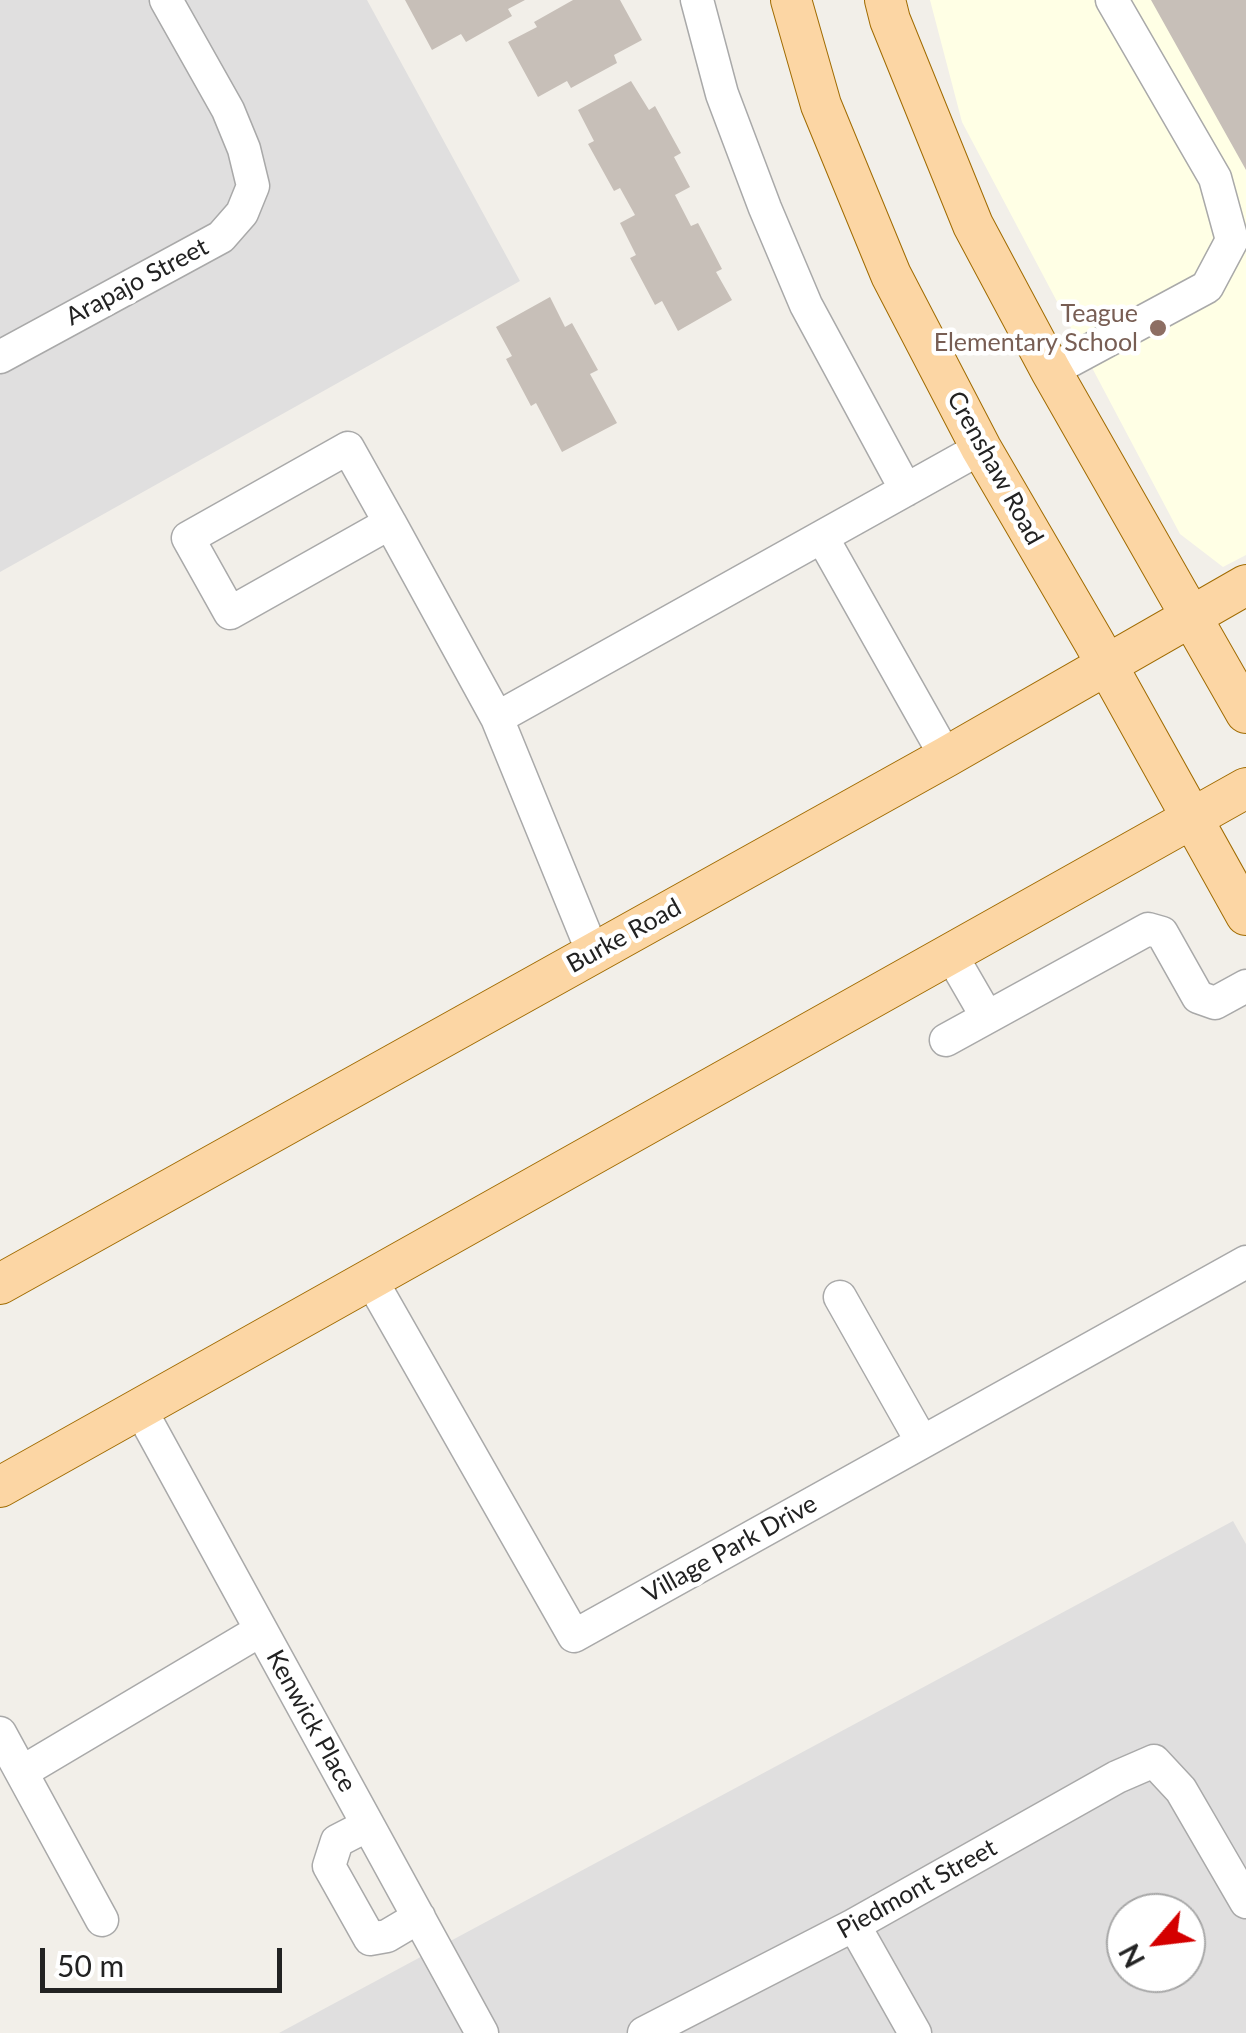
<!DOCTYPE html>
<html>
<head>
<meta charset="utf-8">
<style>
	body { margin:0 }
	#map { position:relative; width:1246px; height:2033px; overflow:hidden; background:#f2efe9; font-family:Lato,sans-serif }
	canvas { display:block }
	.north { position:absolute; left:1106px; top:1893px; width:100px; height:100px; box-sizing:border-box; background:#fff; border:2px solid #a7a7a7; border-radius:50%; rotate:242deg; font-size:28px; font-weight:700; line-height:40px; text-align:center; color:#222 }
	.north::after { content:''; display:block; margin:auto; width:35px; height:45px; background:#d40000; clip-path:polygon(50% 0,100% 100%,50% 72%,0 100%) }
	.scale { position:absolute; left:40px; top:1948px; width:242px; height:45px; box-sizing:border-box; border:5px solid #222; border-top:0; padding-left:12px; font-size:30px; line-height:35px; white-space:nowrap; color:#222; -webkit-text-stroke:8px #fff; paint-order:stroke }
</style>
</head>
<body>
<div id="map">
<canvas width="1246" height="2033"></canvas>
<div class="north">N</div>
<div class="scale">50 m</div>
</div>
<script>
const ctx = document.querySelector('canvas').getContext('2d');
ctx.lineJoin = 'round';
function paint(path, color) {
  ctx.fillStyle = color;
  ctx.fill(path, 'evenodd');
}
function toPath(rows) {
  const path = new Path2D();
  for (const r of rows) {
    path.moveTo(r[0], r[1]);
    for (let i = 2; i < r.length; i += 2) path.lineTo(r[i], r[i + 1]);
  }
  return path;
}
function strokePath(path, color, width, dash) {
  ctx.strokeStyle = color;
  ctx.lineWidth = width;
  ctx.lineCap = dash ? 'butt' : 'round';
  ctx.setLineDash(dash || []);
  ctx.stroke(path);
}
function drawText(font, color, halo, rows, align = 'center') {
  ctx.font = font + ' Lato,sans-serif';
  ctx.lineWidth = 9;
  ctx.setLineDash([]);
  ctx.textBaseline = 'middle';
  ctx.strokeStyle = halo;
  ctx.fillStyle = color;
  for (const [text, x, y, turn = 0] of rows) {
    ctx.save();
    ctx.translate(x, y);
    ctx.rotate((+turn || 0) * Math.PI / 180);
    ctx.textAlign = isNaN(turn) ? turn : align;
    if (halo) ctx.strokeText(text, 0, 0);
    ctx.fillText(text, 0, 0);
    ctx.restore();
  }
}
paint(toPath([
	[0,0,367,0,520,281,0,572],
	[1233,1521,1246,1544,1246,2033,279,2033],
	[1126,1913,1186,1913,1186,1973,1126,1973]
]), '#e0dfdf');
paint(toPath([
	[930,0,1246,0,1246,555,1223,567,1180,534,962,122]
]), '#ffffe5');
paint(toPath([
	[405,0,525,0,508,9,512,16,466,42,461,34,432,50],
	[573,0,620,0,642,40,614,55,617,63,571,88,567,81,538,97,508,42,537,27,534,22],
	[1151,0,1246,0,1246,170],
	[631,81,649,110,655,106,681,153,674,157,690,187,675,195,691,226,698,223,722,269,716,272,732,300,678,331,662,301,655,305,630,258,636,255,620,223,635,215,620,188,614,191,588,144,594,141,578,110],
	[550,297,565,327,572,323,598,370,590,374,617,423,562,452,536,403,531,406,506,359,512,356,496,327]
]), '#c7bfb8');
const minor = toPath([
	[697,0,722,94,765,208,806,305,906,490],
	[0,357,221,237,242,213,253,186,244,149,228,110,166,0],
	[1051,371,1207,287,1232,240,1215,178,1112,0],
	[348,448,390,523,230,613,188,538,348,448],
	[390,523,497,718,593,953],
	[822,537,946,757],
	[497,718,981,448],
	[950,953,987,1017],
	[946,1040,1148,929,1162,933,1198,997,1215,1003,1246,986],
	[370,1278,574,1636,1246,1262],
	[840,1297,922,1442],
	[140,1409,482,2033],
	[0,1733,102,1920],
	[22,1772,261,1630],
	[368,1825,337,1841,329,1866,370,1939,387,1936,419,1917],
	[854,1925,915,2033],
	[644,2033,854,1925,1117,1777,1154,1761,1181,1790,1246,1902]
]);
const major = toPath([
	[791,0,821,105,891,275,981,448,1094,642,1246,915],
	[885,0,890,20,973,225,1051,371,1246,713],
	[0,1284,946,757,1246,585],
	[0,1487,1246,788]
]);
strokePath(minor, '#a9a9a9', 35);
strokePath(major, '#a06b00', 42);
strokePath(minor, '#fff', 32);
strokePath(major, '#fcd6a4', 40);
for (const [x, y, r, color] of [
	[1158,328,10,"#8d6e63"]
]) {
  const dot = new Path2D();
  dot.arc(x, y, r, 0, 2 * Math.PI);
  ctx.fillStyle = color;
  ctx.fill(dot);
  strokePath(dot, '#fff', 4);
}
drawText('25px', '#222', '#fff', [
	["Arapajo Street",137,282,-28],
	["Crenshaw Road",995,468,61],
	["Burke Road",624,936,-29],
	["Village Park Drive",730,1549,-29],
	["Kenwick Place",311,1721,61],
	["Piedmont Street",917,1889,-29]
]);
drawText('25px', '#785e54', '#fff', [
	["Teague",1138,314],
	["Elementary School",1138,343]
], 'right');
</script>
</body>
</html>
